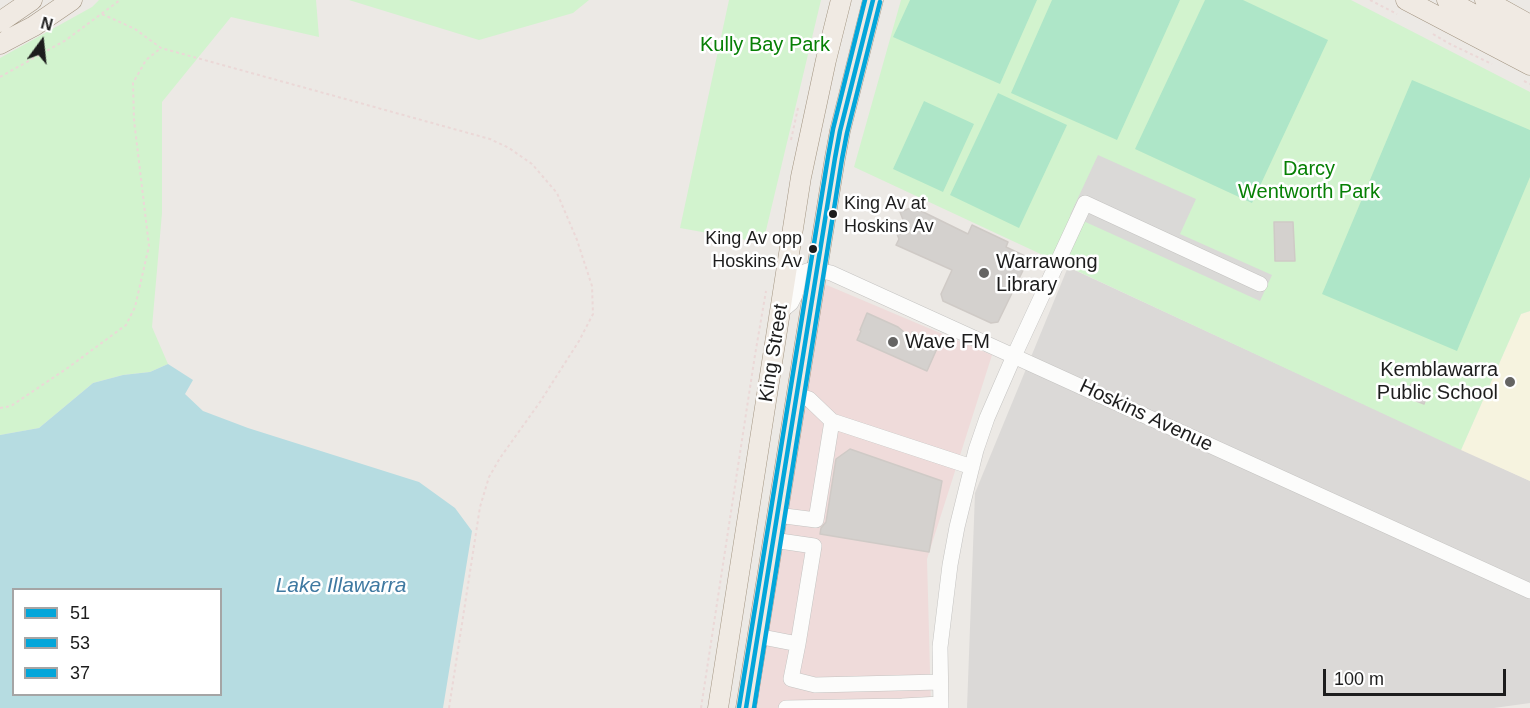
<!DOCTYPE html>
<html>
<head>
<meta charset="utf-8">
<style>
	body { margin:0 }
	#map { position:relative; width:1530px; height:708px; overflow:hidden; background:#ece9e5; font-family:Helvetica,sans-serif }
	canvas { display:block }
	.legend { position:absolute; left:12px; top:588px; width:210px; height:108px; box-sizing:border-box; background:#fff; border:2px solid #a5a5a5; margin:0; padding:8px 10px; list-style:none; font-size:18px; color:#1d1d1d }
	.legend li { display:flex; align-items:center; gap:12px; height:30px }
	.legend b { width:30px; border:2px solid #a5a5a5 }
	.north { position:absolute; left:12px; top:12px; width:60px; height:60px; -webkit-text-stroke:4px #fff; paint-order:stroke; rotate:15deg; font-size:16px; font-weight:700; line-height:24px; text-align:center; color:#1d1d1d }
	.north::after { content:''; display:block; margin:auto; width:21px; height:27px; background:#1d1d1d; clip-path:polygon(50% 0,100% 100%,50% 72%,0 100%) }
	.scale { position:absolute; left:1323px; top:669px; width:183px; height:27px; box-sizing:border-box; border:3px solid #1d1d1d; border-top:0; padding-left:8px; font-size:18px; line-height:21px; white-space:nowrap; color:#1d1d1d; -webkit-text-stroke:4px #fff; paint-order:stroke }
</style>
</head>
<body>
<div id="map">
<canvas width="1530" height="708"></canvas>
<ul class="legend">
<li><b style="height:8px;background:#03a6da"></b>51</li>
<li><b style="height:8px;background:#03a6da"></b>53</li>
<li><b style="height:8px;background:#03a6da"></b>37</li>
</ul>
<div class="north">N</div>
<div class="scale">100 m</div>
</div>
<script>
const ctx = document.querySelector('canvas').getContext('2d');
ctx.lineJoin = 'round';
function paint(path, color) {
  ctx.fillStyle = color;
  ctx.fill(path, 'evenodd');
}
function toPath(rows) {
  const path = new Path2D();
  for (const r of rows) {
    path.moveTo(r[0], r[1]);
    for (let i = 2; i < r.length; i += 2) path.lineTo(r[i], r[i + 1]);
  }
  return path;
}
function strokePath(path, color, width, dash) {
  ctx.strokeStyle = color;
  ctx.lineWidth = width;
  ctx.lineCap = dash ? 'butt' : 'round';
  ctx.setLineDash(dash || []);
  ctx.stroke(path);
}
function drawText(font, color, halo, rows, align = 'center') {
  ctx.font = font + ' Helvetica,sans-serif';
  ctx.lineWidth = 5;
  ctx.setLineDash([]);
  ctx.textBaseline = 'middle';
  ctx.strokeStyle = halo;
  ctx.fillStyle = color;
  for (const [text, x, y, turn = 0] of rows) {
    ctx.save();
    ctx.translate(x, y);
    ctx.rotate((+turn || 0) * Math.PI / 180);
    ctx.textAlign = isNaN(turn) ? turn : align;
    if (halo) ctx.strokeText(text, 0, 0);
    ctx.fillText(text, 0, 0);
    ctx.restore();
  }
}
paint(toPath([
	[1068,267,1530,481,1530,703,1494,708,967,708,975,493]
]), '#dbd9d7');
paint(toPath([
	[822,283,992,355,927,559,931,708,755,708]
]), '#efdbda');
paint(toPath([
	[1530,311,1530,481,1461,450,1521,314]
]), '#f6f3df');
paint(toPath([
	[99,0,316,0,319,37,231,17,162,102,162,213,152,327,168,364,150,372,123,375,93,383,39,428,0,435,0,58,92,7],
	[349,0,589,0,573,13,479,40],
	[729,0,821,0,763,243,680,228],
	[901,0,1351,0,1530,92,1530,311,1521,314,1461,450,854,167]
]), '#d2f3ce');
paint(toPath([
	[910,0,1037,0,1000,84,893,37],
	[1052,0,1180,0,1117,140,1011,93],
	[1205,0,1243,0,1328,40,1252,203,1135,149],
	[1412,80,1530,130,1530,177,1457,351,1322,294],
	[998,93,1067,125,1019,228,950,195],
	[924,101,974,124,943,192,893,169]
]), '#aee6c8');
paint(toPath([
	[1098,155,1196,199,1180,234,1272,275,1260,301,1070,215]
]), '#dad9d7');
paint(toPath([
	[168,364,193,380,185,394,203,411,248,428,419,482,455,508,472,531,443,708,0,708,0,435,39,428,93,383,123,375,150,372],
	[14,590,220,590,220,694,14,694]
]), '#b6dce1');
const building = toPath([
	[913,207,968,234,972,225,1008,242,1006,247,1029,258,998,322,991,323,943,301,941,294,952,270,896,245,899,239,895,229,905,225,900,212,913,207],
	[1274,222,1293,222,1295,261,1275,261,1274,222],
	[867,313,898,327,910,337,912,332,939,344,927,371,857,340,861,331,860,330,867,313],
	[1411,384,1429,390,1424,404,1406,397,1411,384],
	[850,449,942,481,929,552,820,534,821,528,826,522,836,459,850,449]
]);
paint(building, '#d4d1ce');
strokePath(building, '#cfcac6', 1.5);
const minor = toPath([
	[780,312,791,303,795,295,799,278,804,272,813,269,831,273,1530,591],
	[796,395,809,399,832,421],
	[777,515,816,520,832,421,972,467],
	[773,540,814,546,798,644],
	[757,636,798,644,791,679,815,685,940,682],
	[786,708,902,706,941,704],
	[941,708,940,647,950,565,957,527,976,450,987,418,1014,356,1085,203,1260,284]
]);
const major = toPath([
	[1406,0,1530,65],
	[1447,0,1530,45],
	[1485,0,1530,25],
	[0,22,32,0],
	[0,44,34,26,72,0],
	[718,708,801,177,826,60,841,0],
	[746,708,835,158,840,131,873,0]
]);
strokePath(minor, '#c4c3c1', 16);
strokePath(major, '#a29481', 21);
strokePath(toPath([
	[1370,0,1397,14],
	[102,14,135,29,161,48,490,139,509,148,532,164,557,193,577,240,592,286,593,314,579,341,540,402,500,458,489,477,480,507,449,708],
	[1433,34,1448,43,1492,64],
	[0,77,66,40,120,0],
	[1524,81,1530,84],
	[791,140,798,108],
	[0,408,11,406,69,367,126,325,135,307,149,246,134,120,133,83,146,60,161,48],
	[701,708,755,355,766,291]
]), '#ebd8d7', 2, [3, 3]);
strokePath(minor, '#fcfcfb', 15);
strokePath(major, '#f0eae3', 20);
strokePath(toPath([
	[746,708,835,158,840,131,873,0]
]), '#03a6da', 4.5);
strokePath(toPath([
	[754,708,842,159,847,133,880,2]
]), '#03a6da', 4.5);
strokePath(toPath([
	[739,707,828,157,833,129,865,0]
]), '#03a6da', 4.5);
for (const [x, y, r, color] of [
	[833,214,5,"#1d1d1d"],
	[813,249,5,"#1d1d1d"],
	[984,273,6,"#656463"],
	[893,342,6,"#656463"],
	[1510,382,6,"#656463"]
]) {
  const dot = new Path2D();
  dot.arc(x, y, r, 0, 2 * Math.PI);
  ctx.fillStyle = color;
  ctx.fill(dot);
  strokePath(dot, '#fff', 2);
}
drawText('18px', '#1d1d1d', '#fff', [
	["King Av at",844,204],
	["Hoskins Av",844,227],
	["King Av opp",802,239,"right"],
	["Hoskins Av",802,262,"right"]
], 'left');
drawText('20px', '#078005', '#fff', [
	["Kully Bay Park",765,45],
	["Darcy",1309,169],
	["Wentworth Park",1309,192]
]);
drawText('20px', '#1d1d1d', '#fff', [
	["Warrawong",996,262],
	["Library",996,285],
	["Wave FM",905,342],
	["Kemblawarra",1498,370,"right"],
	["Public School",1498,393,"right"]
], 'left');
drawText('20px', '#1d1d1d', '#fff', [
	["King Street",774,353,-81],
	["Hoskins Avenue",1146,416,25]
]);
drawText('italic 21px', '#3f79a1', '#fff', [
	["Lake Illawarra",341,586]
]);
</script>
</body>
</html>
